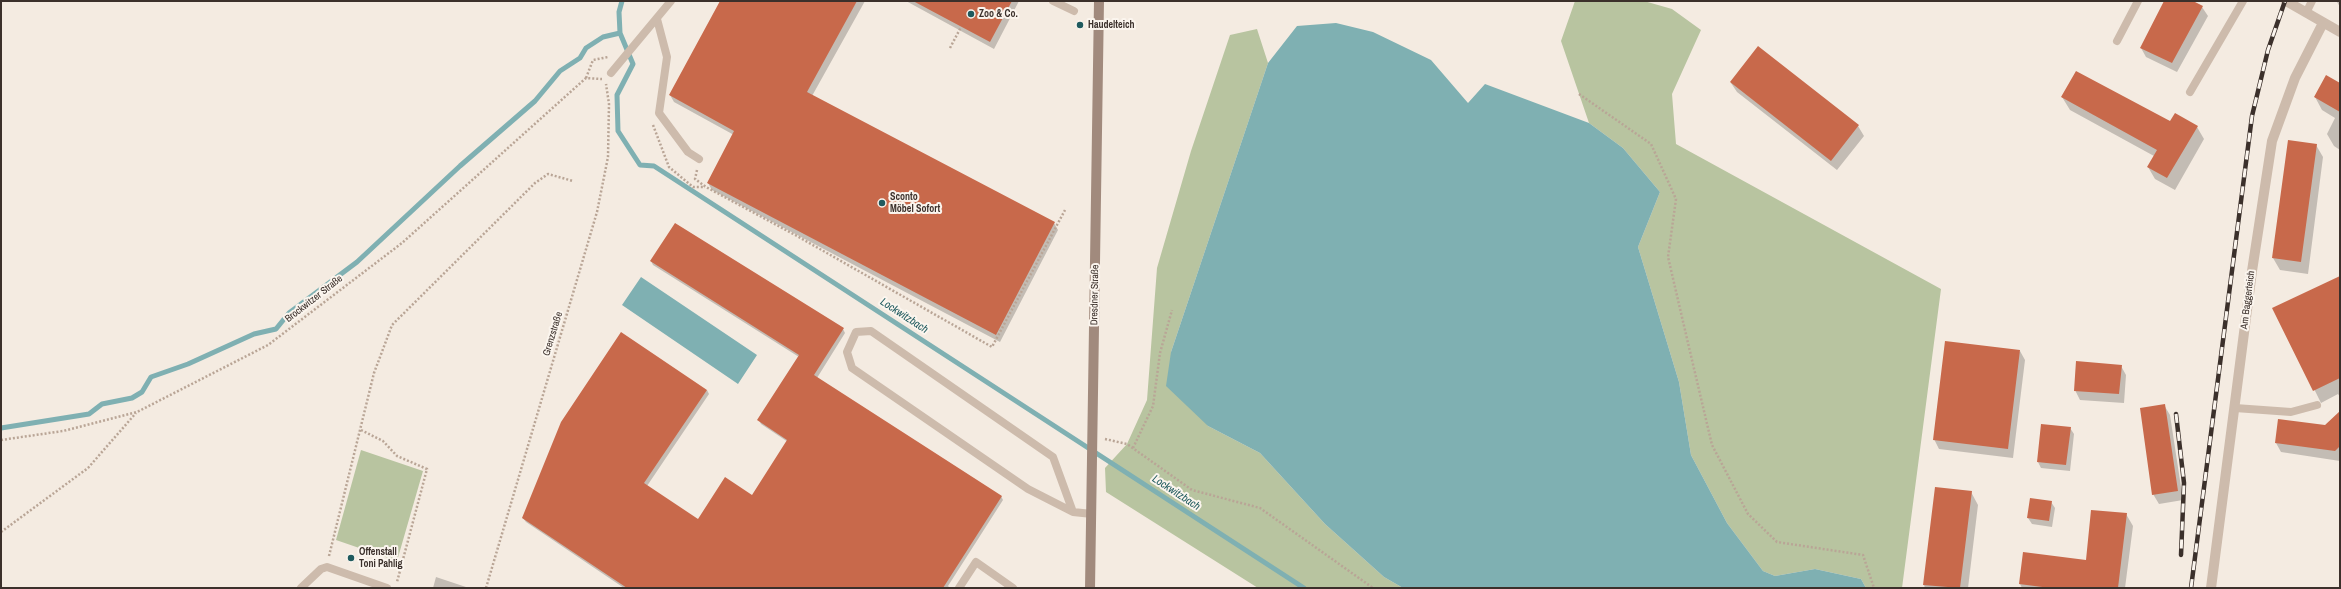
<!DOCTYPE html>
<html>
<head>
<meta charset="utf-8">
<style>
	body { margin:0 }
	#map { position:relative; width:2341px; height:589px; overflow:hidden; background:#f4ebe1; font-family:"Archivo Narrow",sans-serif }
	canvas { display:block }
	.frame { position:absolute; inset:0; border:2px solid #3b302b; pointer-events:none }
</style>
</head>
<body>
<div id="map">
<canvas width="2341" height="589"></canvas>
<div class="frame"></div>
</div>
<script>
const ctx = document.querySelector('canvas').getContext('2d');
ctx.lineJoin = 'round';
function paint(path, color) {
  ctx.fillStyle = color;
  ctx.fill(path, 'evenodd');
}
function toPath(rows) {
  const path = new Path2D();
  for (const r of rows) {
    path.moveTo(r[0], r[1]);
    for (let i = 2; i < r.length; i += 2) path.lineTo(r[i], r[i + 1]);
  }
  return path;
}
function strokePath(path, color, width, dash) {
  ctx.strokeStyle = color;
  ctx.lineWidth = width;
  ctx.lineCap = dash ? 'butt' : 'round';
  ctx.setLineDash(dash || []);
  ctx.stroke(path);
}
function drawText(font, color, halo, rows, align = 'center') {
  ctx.font = font + ' "Archivo Narrow",sans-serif';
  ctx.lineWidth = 4;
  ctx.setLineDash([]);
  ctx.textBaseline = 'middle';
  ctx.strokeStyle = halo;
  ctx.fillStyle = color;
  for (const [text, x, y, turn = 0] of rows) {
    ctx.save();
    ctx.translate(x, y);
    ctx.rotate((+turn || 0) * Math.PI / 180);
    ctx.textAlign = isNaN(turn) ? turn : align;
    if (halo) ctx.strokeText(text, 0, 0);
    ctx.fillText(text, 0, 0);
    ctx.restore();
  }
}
paint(toPath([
	[1575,1,1644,1,1672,9,1701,30,1672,94,1676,144,1941,289,1902,588,1866,588,1861,579,1815,569,1775,576,1763,571,1727,523,1691,455,1679,382,1638,247,1660,192,1623,148,1589,123,1561,41],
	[1257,29,1268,63,1171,352,1208,426,1260,453,1325,524,1384,577,1403,588,1258,588,1106,492,1105,468,1127,444,1147,400,1157,268,1191,151,1230,35],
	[361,450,423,471,397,561,336,540]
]), '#b8c4a0');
paint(toPath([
	[1336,23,1373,32,1431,60,1468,103,1485,84,1589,123,1623,148,1660,192,1638,247,1679,382,1691,455,1727,523,1763,571,1775,576,1815,569,1861,579,1866,588,1403,588,1384,577,1325,524,1260,453,1208,426,1166,386,1171,352,1268,63,1297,26],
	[641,277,757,355,738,384,622,305]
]), '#7fb0b2');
paint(toPath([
	[721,1,865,1,812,96,1054,223,1058,230,1000,342,712,190,708,183,734,135,674,102,670,95],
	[906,1,1019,1,994,49],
	[2165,1,2191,1,2202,7,2208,16,2177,72,2146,57,2141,48],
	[2338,1,2340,1,2340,7,2337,2],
	[1758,48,1858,126,1864,136,1837,170,1737,92,1731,83],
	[2340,84,2340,150,2334,146,2327,134,2335,118,2322,110,2315,97],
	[2062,97,2197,127,2204,139,2175,190,2155,179,2148,167,2154,156,2070,110],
	[2316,145,2323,157,2308,274,2280,270,2273,258],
	[651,261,843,329,845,333,817,378,1001,496,1003,500,948,586,950,588,624,588,526,522,523,518,707,390,709,394,647,486,698,521,753,496,788,442,761,424,759,420,799,357,653,265],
	[2340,277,2340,397,2338,394,2321,403,2274,308],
	[2020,351,2025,360,2013,458,1939,449,1934,439],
	[2121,366,2126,375,2124,403,2080,400,2075,390],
	[2164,405,2170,415,2183,500,2159,504,2153,494],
	[2340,427,2340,461,2281,452,2276,443],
	[2070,428,2074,434,2070,471,2041,468,2038,462],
	[1936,488,1971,492,1978,505,1968,588,1925,588,1924,585],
	[2051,502,2055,508,2052,527,2032,524,2028,518],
	[2126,514,2133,526,2125,588,2022,588,2020,584,2087,561],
	[436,577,469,588,433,588]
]), '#0003');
strokePath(toPath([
	[622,1,619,12,620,33,633,64,617,95,618,131,640,165,654,166,1304,588],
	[1,428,89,414,102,404,132,398,142,392,151,377,188,364,254,334,276,329,289,313,357,262,460,166,535,101,560,71,580,58,586,48,603,37,620,33]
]), '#7fb0b2', 5);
paint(toPath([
	[720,1,857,1,807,92,1055,222,996,335,707,183,734,131,669,95],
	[913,1,1012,1,990,42],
	[2164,1,2193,1,2203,6,2172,63,2140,48],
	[1758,46,1859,125,1831,161,1730,82],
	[2076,71,2170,121,2175,113,2198,126,2167,178,2147,167,2157,150,2061,97],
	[2326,75,2340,83,2340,112,2314,97],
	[2288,140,2317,144,2301,262,2272,258],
	[675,223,844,328,814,375,1002,496,943,588,627,588,522,518,561,422,621,332,707,390,644,483,698,519,725,477,752,495,787,440,757,420,799,355,650,261],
	[2340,276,2340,378,2313,391,2272,308],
	[1945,341,2020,350,2008,449,1933,440],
	[2076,361,2122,365,2119,394,2074,391],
	[2165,404,2178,491,2152,495,2140,408],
	[2340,411,2340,446,2335,451,2275,443,2278,419,2325,425],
	[2041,424,2071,427,2066,465,2037,462],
	[1935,487,1972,491,1960,588,1923,585],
	[2030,498,2052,501,2049,521,2027,518],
	[2091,510,2127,513,2118,588,2050,588,2019,584,2023,552,2086,560]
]), '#c8694b');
strokePath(toPath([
	[950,48,961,27],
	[586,78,593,60,608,57],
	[1579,94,1651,144,1676,199,1668,257,1688,343,1712,445,1748,514,1777,542,1863,555,1874,588],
	[653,125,669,167,693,187,705,187],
	[697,170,695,179,706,187,797,236,992,347,1065,210],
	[361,430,383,441,397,456,427,469,397,582],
	[1105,439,1127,444,1192,490,1260,508,1373,588],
	[1,440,63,431,137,412,268,345,402,243,586,78,602,79],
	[1133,448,1153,406,1160,353,1172,310],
	[1,532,88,468,136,413],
	[329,556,374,373,392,325,535,183,548,174,573,181],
	[486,588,597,212,608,157,609,104,606,84]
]), '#b9a596', 2.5, [2, 2]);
strokePath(toPath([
	[1053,1,1074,11],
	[2306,13,2312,1],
	[657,19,667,57,659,113,688,152,699,159],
	[2117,41,2138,1],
	[611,73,671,1],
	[2190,92,2243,1],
	[2235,408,2291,412,2317,405],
	[1073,512,1053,457,871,331,856,332,847,352,852,368,1028,489,1073,512,1092,514],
	[301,588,321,569,327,567,387,588],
	[959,588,976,562,1013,588]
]), '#cdbbac', 8);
strokePath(toPath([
	[2286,1,2340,32],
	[2211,588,2252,271,2272,141,2295,78,2323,23]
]), '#cdbbac', 10);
strokePath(toPath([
	[1090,588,1099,1]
]), '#a18a7d', 10);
const rail = toPath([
	[2176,414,2184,483,2181,555],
	[2191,588,2252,116,2268,50,2285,1]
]);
strokePath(rail, '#3b302b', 4.5);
strokePath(rail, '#fbf5ee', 3, [9]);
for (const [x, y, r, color] of [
	[971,14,4,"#1f5a5e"],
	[1080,25,4,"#1f5a5e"],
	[882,203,4,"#1f5a5e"],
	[351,558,4,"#1f5a5e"]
]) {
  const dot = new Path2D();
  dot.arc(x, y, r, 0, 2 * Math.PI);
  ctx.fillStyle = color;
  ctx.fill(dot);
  strokePath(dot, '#fbf5ee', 1.5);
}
drawText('bold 10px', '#3b302b', '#fbf5ee', [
	["Zoo & Co.",979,14],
	["Haudelteich",1088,25],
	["Sconto",890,197],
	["Möbel Sofort",890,209],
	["Offenstall",359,552],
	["Toni Pahlig",359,564]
], 'left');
drawText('10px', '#3b302b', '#fbf5ee', [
	["Dresdner Straße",1095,295,-89],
	["Brockwitzer Straße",314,299,-38],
	["Am Baggerteich",2248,300,-83],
	["Grenzstraße",553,334,-73]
]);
drawText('italic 11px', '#1f5a5e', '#fbf5ee', [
	["Lockwitzbach",904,316,33],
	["Lockwitzbach",1176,493,33]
]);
</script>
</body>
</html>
